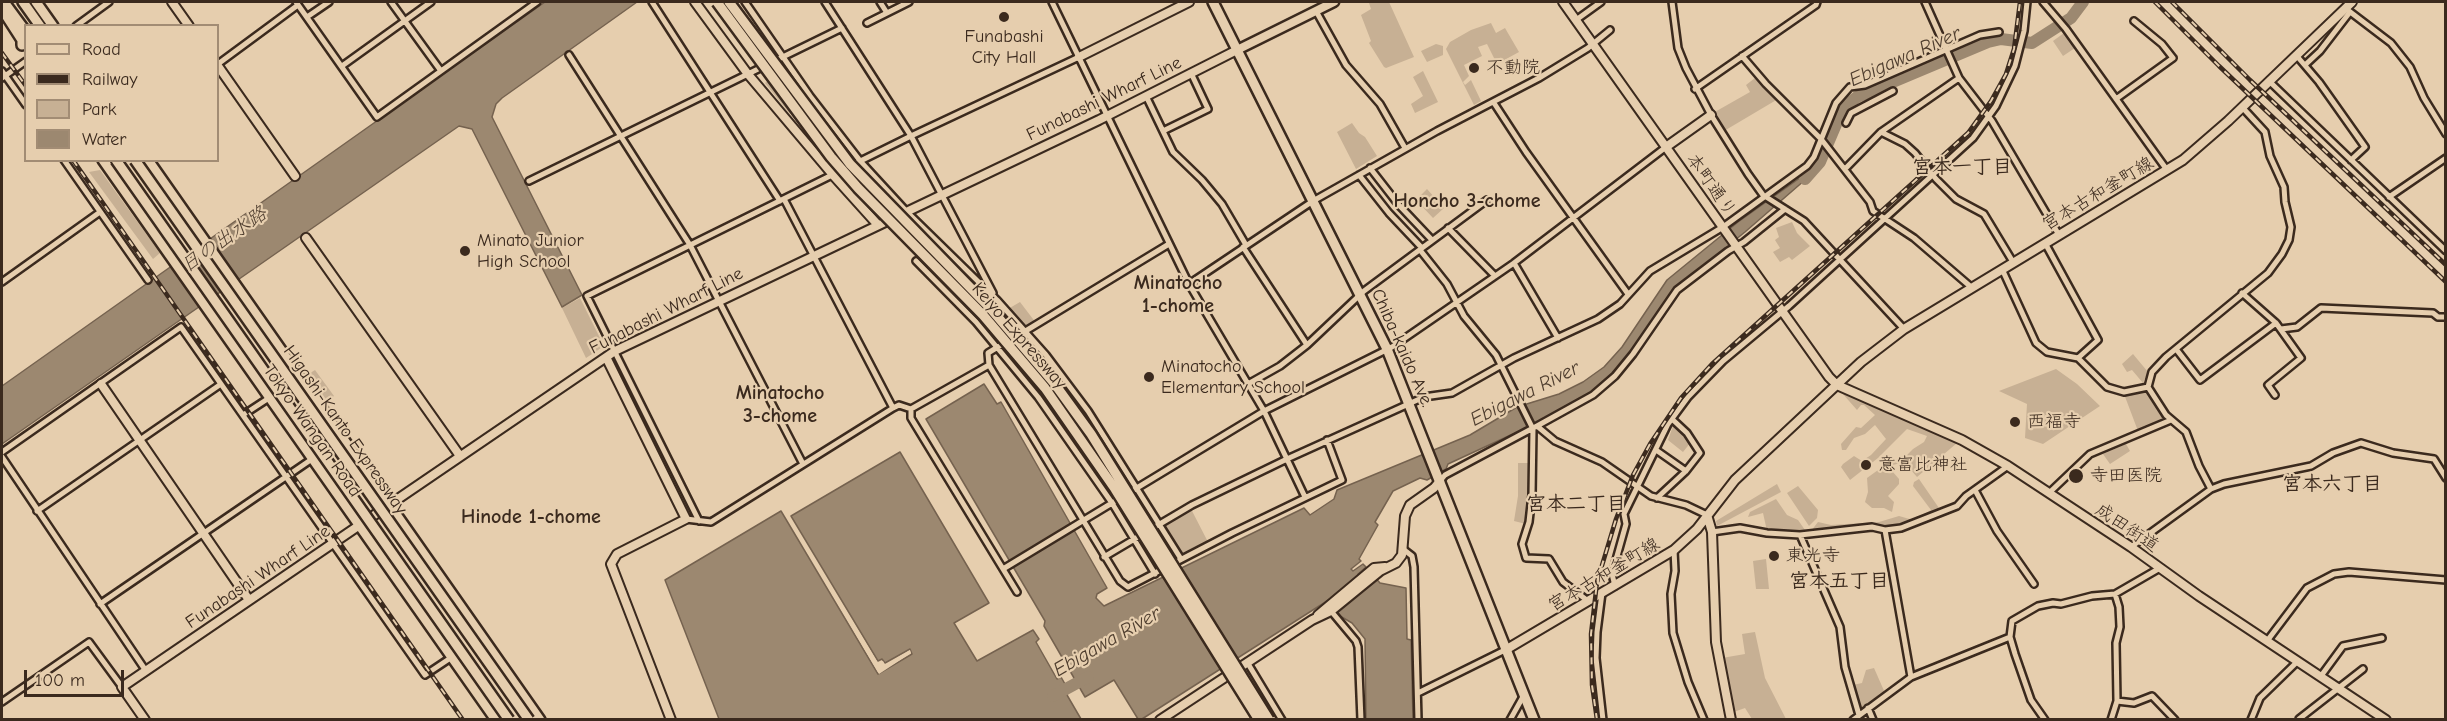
<!DOCTYPE html>
<html>
<head>
<meta charset="utf-8">
<style>
	body { margin:0 }
	#map { position:relative; width:2447px; height:721px; overflow:hidden; background:#e6ceae; font-family:"Comic Neue",sans-serif }
	canvas { display:block }
	.frame { position:absolute; inset:0; border:3px solid #3b2a1e; pointer-events:none }
	.legend { position:absolute; left:24px; top:24px; width:195px; height:138px; box-sizing:border-box; background:#e6ceae; border:2px solid #a28c74; margin:0; padding:8px 10px; list-style:none; font-size:18px; color:#3b2a1e }
	.legend li { display:flex; align-items:center; gap:12px; height:30px }
	.legend b { width:30px; border:2px solid #a28c74 }
	.scale { position:absolute; left:24px; top:670px; width:100px; height:27px; box-sizing:border-box; border:3px solid #3b2a1e; border-top:0; padding-left:8px; font-size:18px; line-height:21px; white-space:nowrap; color:#3b2a1e; -webkit-text-stroke:4px #e6ceae; paint-order:stroke }
</style>
</head>
<body>
<div id="map">
<canvas width="2447" height="721"></canvas>
<div class="frame"></div>
<ul class="legend">
<li><b style="height:8px;background:#e6ceae"></b>Road</li>
<li><b style="height:8px;background:#3b2a1e"></b>Railway</li>
<li><b style="height:16px;background:#c7b094"></b>Park</li>
<li><b style="height:16px;background:#9c8870"></b>Water</li>
</ul>
<div class="scale">100 m</div>
</div>
<script>
const ctx = document.querySelector('canvas').getContext('2d');
ctx.lineJoin = 'round';
function paint(path, color) {
  ctx.fillStyle = color;
  ctx.fill(path, 'evenodd');
}
function toPath(rows) {
  const path = new Path2D();
  for (const r of rows) {
    path.moveTo(r[0], r[1]);
    for (let i = 2; i < r.length; i += 2) path.lineTo(r[i], r[i + 1]);
  }
  return path;
}
function strokePath(path, color, width, dash) {
  ctx.strokeStyle = color;
  ctx.lineWidth = width;
  ctx.lineCap = dash ? 'butt' : 'round';
  ctx.setLineDash(dash || []);
  ctx.stroke(path);
}
function drawText(font, color, halo, rows, align = 'center') {
  ctx.font = font + ' "Comic Neue","Klee One",sans-serif';
  ctx.lineWidth = 4.5;
  ctx.setLineDash([]);
  ctx.textBaseline = 'middle';
  ctx.strokeStyle = halo;
  ctx.fillStyle = color;
  for (const [text, x, y, turn = 0] of rows) {
    ctx.save();
    ctx.translate(x, y);
    ctx.rotate((+turn || 0) * Math.PI / 180);
    ctx.textAlign = isNaN(turn) ? turn : align;
    if (halo) ctx.strokeText(text, 0, 0);
    ctx.fillText(text, 0, 0);
    ctx.restore();
  }
}
paint(toPath([
	[1372,2,1389,2,1414,57,1386,68,1384,67,1369,43,1371,41,1361,15,1371,9,1369,3],
	[1491,23,1496,33,1505,28,1519,52,1497,64,1487,44,1478,47,1482,56,1464,65,1469,76,1463,82,1465,85,1471,80,1481,101,1474,105,1446,49,1450,42,1471,30],
	[2064,33,2075,48,2063,56,2053,41],
	[1436,44,1443,46,1443,55,1427,62,1421,51],
	[785,67,809,99,790,114,765,83],
	[1423,71,1438,102,1415,113,1411,104,1423,96,1413,77],
	[1755,78,1778,99,1724,131,1713,113,1750,92,1746,85],
	[1352,123,1359,133,1365,137,1377,156,1356,169,1337,132],
	[100,170,160,253,153,259,89,172],
	[1427,189,1444,208,1433,218,1416,200],
	[1792,222,1797,233,1810,246,1792,260,1789,257,1780,262,1773,252,1780,248,1775,240,1779,237,1776,228],
	[580,298,604,346,586,358,562,308],
	[1020,302,1036,323,1027,329,1008,309],
	[1030,340,1060,381,1043,396,1009,353],
	[2133,354,2148,372,2143,383,2132,370,2127,372,2122,364],
	[2056,369,2077,384,2100,406,2043,444,2025,438,2027,404,1999,391],
	[315,370,334,396,325,402,307,375],
	[2142,390,2146,390,2149,395,2164,419,2138,431,2124,394],
	[1842,393,1957,443,1917,477,1904,462,1893,465,1892,471,1899,479,1899,484,1888,496,1894,502,1892,512,1884,508,1872,508,1865,502,1868,492,1867,478,1885,465,1903,459,1913,449,1924,442,1927,436,1907,429,1878,458,1850,480,1841,467,1843,464,1854,456,1862,461,1871,455,1886,439,1875,425,1865,434,1854,438,1846,450,1842,450,1841,444,1856,427,1861,428,1875,415,1864,405,1861,405,1857,410],
	[1673,426,1691,442,1683,452,1668,440],
	[2126,444,2130,451,2110,464,2103,454],
	[1518,463,1531,463,1526,524,1514,521,1518,496],
	[1919,479,1941,511,1901,527,1886,528,1873,525,1811,531,1818,522,1831,525,1879,522,1899,516,1913,520,1931,510,1913,486,1914,482],
	[1777,484,1781,492,1717,526,1716,521],
	[1798,486,1818,510,1817,518,1809,526,1787,493],
	[1776,499,1787,515,1798,520,1805,530,1803,532,1767,531,1763,513,1748,517,1750,512],
	[1191,509,1208,542,1181,556,1163,526],
	[1766,559,1769,589,1756,589,1753,561],
	[1755,632,1765,678,1786,719,1752,719,1745,708,1731,713,1722,658,1745,654,1742,634],
	[1874,668,1885,693,1861,711,1853,685,1862,683,1866,670]
]), '#c7b094');
const water = toPath([
	[545,2,637,2,502,98,496,104,492,117,582,295,562,307,472,129,459,126,2,444,2,386,545,2],
	[1818,165,1813,173,1745,232,1675,289,1622,364,1591,392,1528,427,1448,464,1446,469,1427,480,1420,478,1393,491,1375,522,1378,525,1359,559,1361,561,1351,569,1353,571,1363,564,1366,567,1358,574,1359,577,1372,574,1380,583,1406,588,1407,639,1411,640,1413,719,1366,719,1365,639,1352,623,1340,616,1327,601,1142,719,1138,719,1114,680,1085,697,1044,626,1045,621,926,419,984,384,997,404,1001,402,1107,588,1097,594,1096,598,1104,606,1304,508,1310,515,1334,499,1337,490,1470,435,1517,407,1559,394,1583,382,1604,367,1622,347,1667,280,1738,222,1818,165],
	[900,452,989,603,954,623,977,661,1033,630,1039,639,1036,642,1057,679,1061,677,1069,691,1067,695,1081,719,719,719,665,580,781,511,878,674,912,654,910,649,885,663,882,659,878,661,791,516,900,452]
]);
paint(water, '#9c8870');
strokePath(water, '#75624f', 1.5);
paint(toPath([
	[790,518,878,663,883,661,885,665,910,650,911,653,879,674,788,519,880,671,894,661,885,666,881,663,878,664,876,663]
]), '#e6ceae');
strokePath(toPath([
	[1805,179,1820,162,1843,108,1857,97,1988,42,2001,39,2032,43,2071,18,2083,2],
	[1053,696,1088,677]
]), '#9c8870', 12);
const street = toPath([
	[296,2,377,117,537,2],
	[391,2,441,71],
	[652,2,780,201],
	[745,2,810,96,861,162,906,211,997,300,1046,355,1088,411,1181,559],
	[825,2,911,136,993,293],
	[880,2,887,13],
	[1052,2,1189,284,1264,411,1305,497],
	[1672,2,1678,48,1686,68,1711,115,1748,174,1763,195,1804,221,1904,329],
	[1925,2,1959,78,1992,121,2059,235],
	[2043,2,2066,29,2167,170],
	[2345,8,2391,43,2410,67,2424,98,2446,134],
	[1316,11,1346,65,1380,104,1405,148],
	[307,17,329,2],
	[1576,20,1601,2],
	[867,23,909,2],
	[76,26,109,2],
	[569,55,690,245,803,464],
	[2296,55,2319,82,2365,147,2351,160],
	[1742,56,1766,84,1821,139,1870,202,1873,211,1914,238,1971,287],
	[218,64,298,5],
	[2305,65,2320,51,2350,12],
	[342,66,431,2],
	[2,71,26,105],
	[2,78,26,61],
	[2269,81,2446,251],
	[1695,89,1816,5,1817,2],
	[1146,96,1173,152,1202,180,1222,204,1246,245],
	[2116,99,2173,58,2162,44,2134,21],
	[1494,103,1526,152,1628,294],
	[1846,123,1851,113,1893,91],
	[1163,131,1208,109,1191,73],
	[1881,132,1905,144,1915,153,1936,179,1956,199,1984,214,2013,262],
	[64,160,148,280],
	[1370,168,1398,204,1432,240],
	[1845,169,1881,132,1959,78],
	[1359,175,1389,213,1422,248],
	[529,181,842,28],
	[2389,197,2446,158],
	[784,199,893,408],
	[1448,228,1495,276],
	[2045,243,2098,340,2078,358],
	[1243,247,1307,345],
	[1420,250,1447,284,1464,316,1496,355,1533,429,1532,495,1529,522,1522,544,1526,558,1549,559,1563,582,1588,601],
	[916,261,976,322,1038,397,1112,503,1155,574],
	[1514,263,1558,338],
	[2002,269,2036,343,2047,352,2078,358,2107,387,2124,392,2148,387],
	[2,282,100,212],
	[1189,284,1313,201,1437,131,1539,78,1588,48,1610,30],
	[2242,293,2276,323,2301,358,2268,385,2275,395],
	[2281,329,2297,327,2321,308,2433,313,2438,317,2446,317],
	[1014,338,1169,244],
	[1006,342,988,353,989,365,1120,581,1128,587,1232,533,1342,480,1327,440],
	[2176,349,2200,380,2276,323],
	[1248,384,1280,366,1307,345,1364,291,1487,200],
	[911,409,911,418,1017,592],
	[243,415,269,398],
	[1537,426,1593,395,1615,376,1633,354,1677,290,1728,251,1744,242,1785,209],
	[1656,450,1686,471],
	[2,452,181,327,425,675,452,657],
	[2,457,146,671],
	[1440,481,1445,475,1537,426,1555,441,1602,462,1651,496,1686,505,1707,515],
	[2211,489,2199,466,2186,432,2166,415,2148,387,2152,372,2166,357,2268,273,2282,254,2289,240,2291,227,2285,202,2284,187,2270,156,2265,132,2242,107],
	[1975,490,1997,531,2034,584],
	[2049,493,2090,454,2171,420],
	[1657,498,1686,471,1700,453,1687,433,1672,419],
	[37,511,221,384],
	[686,519,711,522,893,408,899,405,911,409,989,365],
	[699,521,587,296,911,136,1079,57],
	[1885,530,1911,677],
	[1712,532,1740,528,1767,533,1800,535,1872,527,1885,530,1901,528,1957,506,1966,496,2008,466],
	[1800,535,1840,627,1845,667,1859,715],
	[2131,547,2211,489,2224,484,2311,466,2333,453,2361,443,2393,453,2434,459,2446,478],
	[1403,549,1412,556,1414,567,1418,720],
	[1674,550,1675,571,1671,594,1673,633,1688,682,1704,720],
	[1104,557,1192,505,1287,459,1424,397,1452,393,1514,358,1598,319,1620,304,1650,271,1723,227,1807,166,1814,157,1836,103,1850,87,1865,85,1980,35,1999,32],
	[1003,569,1264,411,1392,347,1514,263,1666,147],
	[1615,586,1612,574,1626,524,1624,514,1668,424,1688,397,1723,361,1789,306,1973,138,1996,106,2015,66,2024,31,2027,2],
	[1602,593,1597,632,1596,658,1603,720],
	[100,604,312,459],
	[1331,611,1356,641,1358,647,1361,720],
	[2267,641,2307,588,2334,574,2349,572,2446,580],
	[1247,662,1282,720],
	[2321,676,2343,646,2382,638],
	[1418,693,1507,649],
	[2117,701,2134,703,2152,696,2175,720],
	[2,702,89,642,122,687],
	[1868,708,1873,720],
	[2299,719,2363,669],
	[1510,720,1524,695],
	[1853,720,1911,677,2010,637],
	[2045,720,2031,700,2015,654,2010,637,2012,621,2038,606,2053,603,2061,604,2092,596,2115,594,2160,568],
	[2111,720,2117,701,2116,643,2120,627,2119,607,2115,594],
	[2251,720,2260,698,2298,661]
]);
const secondary = toPath([
	[172,2,189,26],
	[695,2,747,73,833,175,878,225],
	[1563,2,1829,377,1837,385,1962,440,2008,466,2131,547,2199,596,2386,720],
	[1079,57,1189,2],
	[218,66,295,176],
	[1666,147,1711,115],
	[306,238,460,456],
	[606,357,686,519,617,554,611,564,671,720],
	[101,384,249,600],
	[1707,515,1712,532,1716,642,1731,720],
	[1318,615,1374,568,1385,567],
	[1507,649,1674,550,1697,529,1735,480,1861,362,1904,329,2183,160,2228,121,2352,2],
	[145,720,122,687,615,351,1099,120,1237,50],
	[1160,720,1312,620,1331,611,1380,571,1396,563,1402,555,1405,516,1410,505,1434,488,1440,481]
]);
const primary = toPath([
	[1237,50,1334,2]
]);
const highway = toPath([
	[4,2,26,32],
	[23,2,40,26],
	[36,2,53,26],
	[1213,2,1387,349,1534,720],
	[2,9,22,40,22,45],
	[103,160,496,720],
	[148,160,540,720]
]);
strokePath(street, '#3b2a1e', 10);
strokePath(secondary, '#3b2a1e', 12);
strokePath(primary, '#3b2a1e', 13);
strokePath(highway, '#3b2a1e', 14);
strokePath(street, '#e6ceae', 5);
strokePath(secondary, '#e6ceae', 8);
strokePath(primary, '#e6ceae', 8);
strokePath(highway, '#e6ceae', 9);
const rail = toPath([
	[2155,2,2219,66,2446,282],
	[2172,2,2250,80,2446,265],
	[2,53,26,86],
	[73,160,463,720],
	[1597,720,1592,685,1591,634,1597,582,1616,519,1633,475,1650,444,1681,398,1712,364,1968,133,1991,101,2006,74,2014,49,2020,2]
]);
strokePath(rail, '#3b2a1e', 4.5);
strokePath(rail, '#e6ceae', 2, [7]);
const highwayBridge = toPath([
	[717,2,831,157,858,188,983,315,1045,388,1115,489,1259,720],
	[729,2,850,164,991,309,1054,383,1091,434,1269,720],
	[116,160,509,720],
	[135,160,529,720]
]);
strokePath(highwayBridge, '#3b2a1e', 14, []);
strokePath(highwayBridge, '#e6ceae', 9);
for (const [x, y, r, color] of [
	[1004,17,6,"#3b2a1e"],
	[1474,68,6,"#3b2a1e"],
	[465,251,6,"#3b2a1e"],
	[1149,377,6,"#3b2a1e"],
	[2015,422,6,"#3b2a1e"],
	[1866,465,6,"#3b2a1e"],
	[2076,476,8,"#3b2a1e"],
	[1774,556,6,"#3b2a1e"]
]) {
  const dot = new Path2D();
  dot.arc(x, y, r, 0, 2 * Math.PI);
  ctx.fillStyle = color;
  ctx.fill(dot);
  strokePath(dot, '#e6ceae', 2);
}
drawText('18px', '#3b2a1e', '#e6ceae', [
	["Funabashi",1004,37,"center"],
	["City Hall",1004,58,"center"],
	["不動院",1486,68],
	["Minato Junior",477,241],
	["High School",477,262],
	["Minatocho",1161,367],
	["Elementary School",1161,388],
	["西福寺",2027,422],
	["意富比神社",1878,465],
	["寺田医院",2090,476],
	["東光寺",1786,556]
], 'left');
drawText('18px', '#3b2a1e', '#e6ceae', [
	["Funabashi Wharf Line",1104,99,-26],
	["本町通り",1711,185,55],
	["宮本古和釜町線",2098,194,-31],
	["Funabashi Wharf Line",666,311,-27],
	["Keiyo Expressway",1019,336,49],
	["Chiba-kaido Ave.",1402,348,66],
	["Higashi-Kanto Expressway",345,430,55],
	["Tokyo Wangan Road",312,431,55],
	["成田街道",2127,528,34],
	["宮本古和釜町線",1604,575,-31],
	["Funabashi Wharf Line",258,577,-34]
]);
drawText('italic 20px', '#4e3d2e', '#e6ceae', [
	["Ebigawa River",1905,57,-24],
	["日の出水路",224,240,-35],
	["Ebigawa River",1525,394,-27],
	["Ebigawa River",1107,642,-30]
]);
drawText('bold 20px', '#3b2a1e', '#e6ceae', [
	["宮本一丁目",1962,167],
	["Honcho 3-chome",1467,201],
	["Minatocho",1178,283],
	["1-chome",1178,306],
	["Minatocho",780,393],
	["3-chome",780,416],
	["宮本六丁目",2332,484],
	["宮本二丁目",1576,504],
	["Hinode 1-chome",531,517],
	["宮本五丁目",1839,581]
]);
</script>
</body>
</html>
